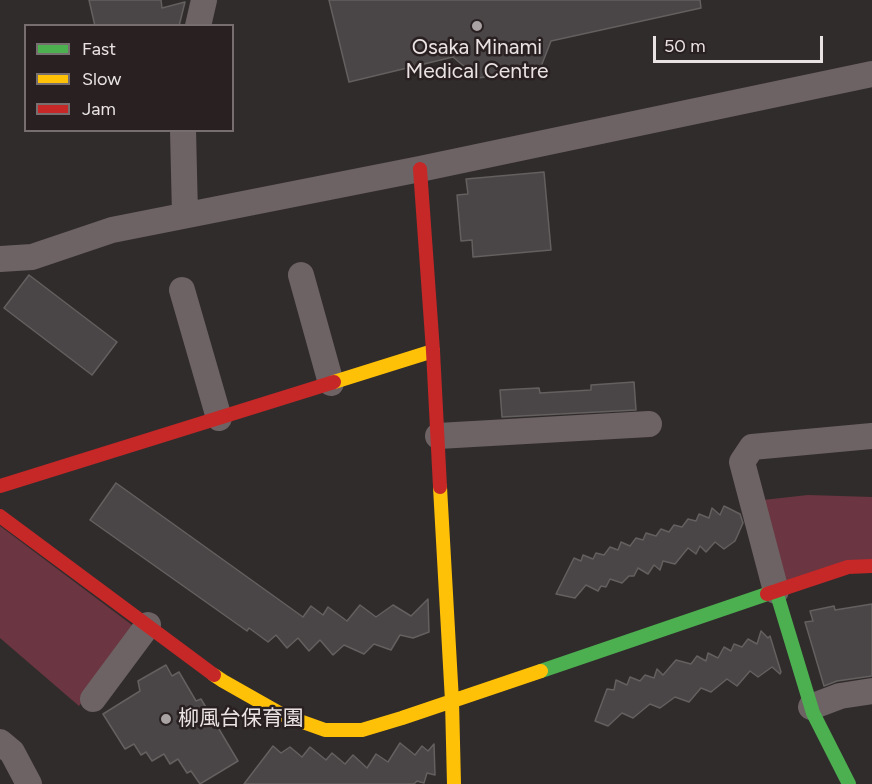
<!DOCTYPE html>
<html>
<head>
<meta charset="utf-8">
<style>
	body { margin:0 }
	#map { position:relative; width:872px; height:784px; overflow:hidden; background:#312c2c; font-family:Figtree,sans-serif }
	canvas { display:block }
	.legend { position:absolute; left:24px; top:24px; width:210px; height:108px; box-sizing:border-box; background:#292021; border:2px solid #766e6f; margin:0; padding:8px 10px; list-style:none; font-size:18px; color:#e9e3e4 }
	.legend li { display:flex; align-items:center; gap:12px; height:30px }
	.legend b { width:30px; border:2px solid #766e6f }
	.scale { position:absolute; left:653px; top:36px; width:170px; height:27px; box-sizing:border-box; border:3px solid #e9e3e4; border-top:0; padding-left:8px; font-size:18px; line-height:21px; white-space:nowrap; color:#e9e3e4; -webkit-text-stroke:4px #292021; paint-order:stroke }
</style>
</head>
<body>
<div id="map">
<canvas width="872" height="784"></canvas>
<ul class="legend">
<li><b style="height:8px;background:#4caf50"></b>Fast</li>
<li><b style="height:8px;background:#ffc107"></b>Slow</li>
<li><b style="height:8px;background:#c62828"></b>Jam</li>
</ul>
<div class="scale">50 m</div>
</div>
<script>
const ctx = document.querySelector('canvas').getContext('2d');
ctx.lineJoin = 'round';
function paint(path, color) {
  ctx.fillStyle = color;
  ctx.fill(path, 'evenodd');
}
function toPath(rows) {
  const path = new Path2D();
  for (const r of rows) {
    path.moveTo(r[0], r[1]);
    for (let i = 2; i < r.length; i += 2) path.lineTo(r[i], r[i + 1]);
  }
  return path;
}
function strokePath(path, color, width, dash) {
  ctx.strokeStyle = color;
  ctx.lineWidth = width;
  ctx.lineCap = dash ? 'butt' : 'round';
  ctx.setLineDash(dash || []);
  ctx.stroke(path);
}
function drawText(font, color, halo, rows, align = 'center') {
  ctx.font = font + ' Figtree,"Noto Sans JP",sans-serif';
  ctx.lineWidth = 5;
  ctx.setLineDash([]);
  ctx.textBaseline = 'middle';
  ctx.strokeStyle = halo;
  ctx.fillStyle = color;
  for (const [text, x, y, turn = 0] of rows) {
    ctx.save();
    ctx.translate(x, y);
    ctx.rotate((+turn || 0) * Math.PI / 180);
    ctx.textAlign = isNaN(turn) ? turn : align;
    if (halo) ctx.strokeText(text, 0, 0);
    ctx.fillText(text, 0, 0);
    ctx.restore();
  }
}
paint(toPath([
	[808,495,872,497,872,563,777,587,763,500],
	[0,526,136,628,79,706,0,638]
]), '#6b3641');
const building = toPath([
	[89,0,161,0,162,8,185,2,179,26,95,26,89,0],
	[329,0,700,0,701,8,551,41,540,69,478,78,453,57,349,82,329,0],
	[544,172,551,250,473,257,472,240,461,241,457,195,468,194,466,179,544,172],
	[29,275,117,342,92,375,4,308,29,275],
	[634,382,636,410,502,417,500,390,539,388,540,393,591,390,591,385,634,382],
	[116,483,303,617,311,606,323,615,328,607,347,621,360,605,376,617,393,605,411,616,428,599,429,632,413,638,400,635,391,650,374,644,364,654,344,645,333,655,320,640,309,651,298,638,287,648,276,635,268,642,249,628,247,631,90,520,116,483],
	[724,506,740,514,743,523,735,541,724,549,715,542,706,552,700,546,696,554,688,548,675,564,663,561,660,570,654,565,648,574,638,568,634,576,629,576,622,583,610,579,606,587,601,586,598,591,586,585,575,598,556,594,574,558,581,561,583,555,593,559,596,553,604,555,610,547,618,550,621,542,630,546,636,538,643,540,646,533,656,536,661,529,669,532,674,525,682,527,688,519,696,521,699,514,709,518,712,508,720,515,724,506],
	[872,604,872,676,837,681,824,686,805,622,813,621,810,611,834,606,835,610,872,604],
	[761,631,768,638,770,636,781,672,780,674,772,667,758,677,750,671,737,686,727,679,711,692,701,688,689,702,675,697,660,708,650,704,633,718,622,713,608,726,595,721,607,689,614,690,616,680,627,685,630,677,640,681,645,675,654,678,657,669,663,675,676,660,691,664,697,656,706,661,708,653,718,658,724,647,731,651,734,644,742,647,748,639,757,644,761,631],
	[166,665,172,676,179,672,196,701,201,699,238,761,200,784,191,771,187,773,178,759,170,764,164,754,152,761,146,752,141,755,134,744,125,749,103,714,140,691,138,681,166,665],
	[400,743,415,755,422,746,428,751,434,744,435,775,427,773,424,783,417,781,414,784,244,784,273,746,281,753,290,747,302,757,310,747,326,760,332,753,345,764,353,755,367,768,376,754,388,762,400,743]
]);
paint(building, '#4a4546');
strokePath(building, '#646060', 1.5);
strokePath(toPath([
	[198,26,204,0],
	[183,130,185,215],
	[0,259,32,257,112,230,420,169,872,74],
	[301,275,331,383],
	[182,290,219,418],
	[438,436,649,424],
	[776,591,742,462,752,447,872,436],
	[93,699,148,625],
	[811,707,840,696,872,691],
	[0,742,12,752,29,784]
]), '#6d6364', 26);
strokePath(toPath([
	[776,591,813,713,849,784],
	[541,671,767,594]
]), '#4caf50', 14);
strokePath(toPath([
	[334,382,433,351],
	[440,487,452,701,454,784],
	[214,675,223,681,283,715,325,730,362,730,402,718,541,671]
]), '#ffc107', 14);
strokePath(toPath([
	[420,169,433,351,440,487],
	[0,486,334,382],
	[0,516,214,675],
	[767,594,848,567,872,566]
]), '#c62828', 14);
for (const [x, y, r, color] of [
	[477,26,6,"#a9a3a4"],
	[166,719,6,"#a9a3a4"]
]) {
  const dot = new Path2D();
  dot.arc(x, y, r, 0, 2 * Math.PI);
  ctx.fillStyle = color;
  ctx.fill(dot);
  strokePath(dot, '#292021', 2);
}
drawText('21px', '#e9e3e4', '#292021', [
	["Osaka Minami",477,48],
	["Medical Centre",477,72],
	["柳風台保育園",178,719,"left"]
]);
</script>
</body>
</html>
